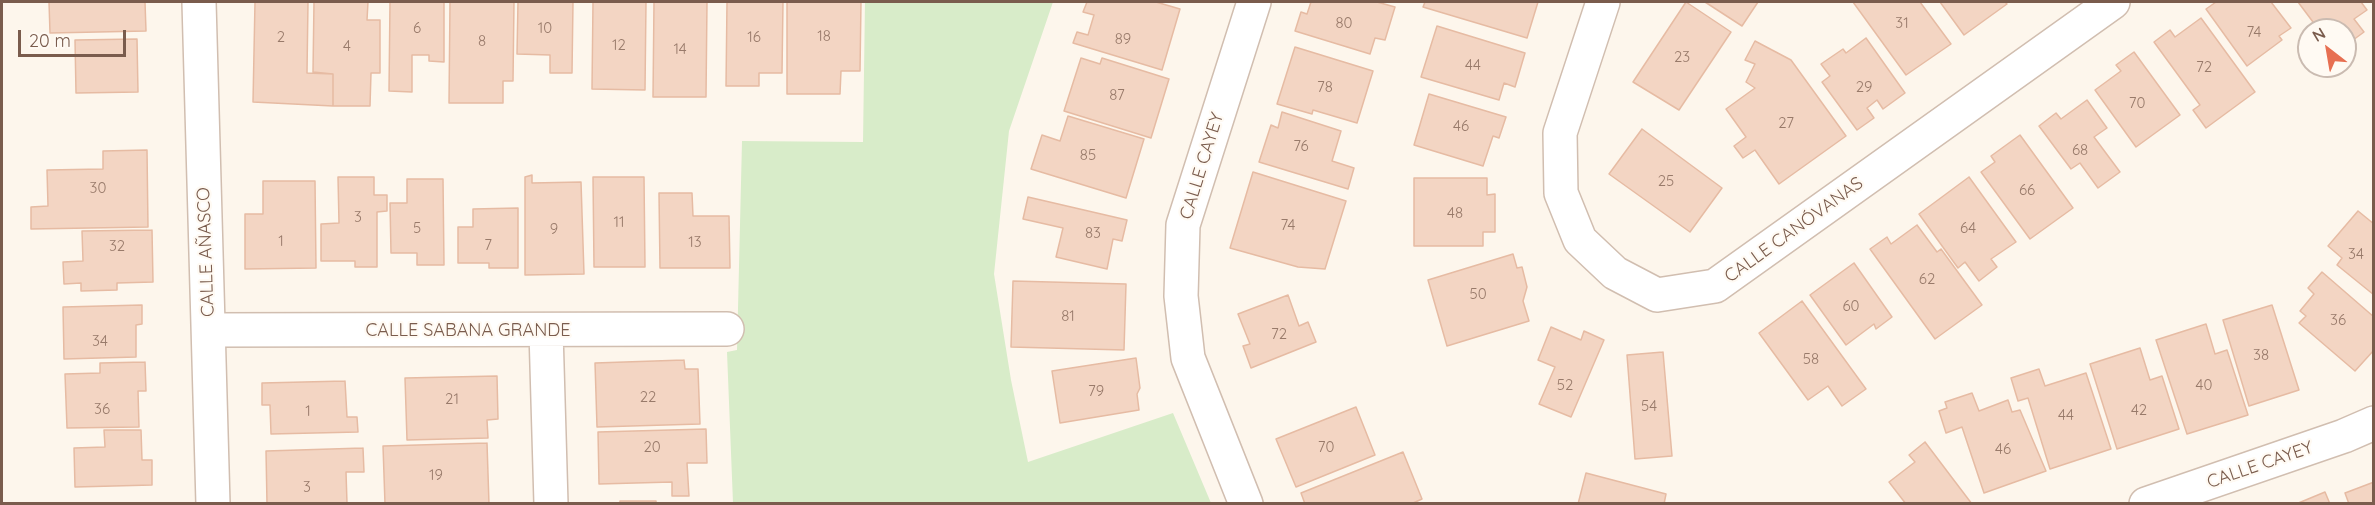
<!DOCTYPE html>
<html>
<head>
<meta charset="utf-8">
<style>
	body { margin:0 }
	#map { position:relative; width:2375px; height:505px; overflow:hidden; background:#fdf6ec; font-family:Quicksand,sans-serif }
	canvas { display:block }
	.frame { position:absolute; inset:0; border:3px solid #7a5c4d; pointer-events:none }
	.north { position:absolute; left:2297px; top:18px; width:60px; height:60px; box-sizing:border-box; background:#fffaf3; border:2px solid #cabbb1; border-radius:50%; rotate:329deg; font-size:16px; font-weight:700; line-height:24px; text-align:center; color:#7a5c4d }
	.north::after { content:''; display:block; margin:auto; width:21px; height:27px; background:#e76f51; clip-path:polygon(50% 0,100% 100%,50% 72%,0 100%) }
	.scale { position:absolute; left:18px; top:30px; width:108px; height:27px; box-sizing:border-box; border:3px solid #7a5c4d; border-top:0; padding-left:8px; font-size:18px; line-height:21px; white-space:nowrap; color:#7a5c4d; -webkit-text-stroke:4px #fffaf3; paint-order:stroke }
</style>
</head>
<body>
<div id="map">
<canvas width="2375" height="505"></canvas>
<div class="frame"></div>
<div class="north">N</div>
<div class="scale">20 m</div>
</div>
<script>
const ctx = document.querySelector('canvas').getContext('2d');
ctx.lineJoin = 'round';
function paint(path, color) {
  ctx.fillStyle = color;
  ctx.fill(path, 'evenodd');
}
function toPath(rows) {
  const path = new Path2D();
  for (const r of rows) {
    path.moveTo(r[0], r[1]);
    for (let i = 2; i < r.length; i += 2) path.lineTo(r[i], r[i + 1]);
  }
  return path;
}
function strokePath(path, color, width, dash) {
  ctx.strokeStyle = color;
  ctx.lineWidth = width;
  ctx.lineCap = dash ? 'butt' : 'round';
  ctx.setLineDash(dash || []);
  ctx.stroke(path);
}
function drawText(font, color, halo, rows, align = 'center') {
  ctx.font = font + ' Quicksand,sans-serif';
  ctx.lineWidth = 4.5;
  ctx.setLineDash([]);
  ctx.textBaseline = 'middle';
  ctx.strokeStyle = halo;
  ctx.fillStyle = color;
  for (const [text, x, y, turn = 0] of rows) {
    ctx.save();
    ctx.translate(x, y);
    ctx.rotate((+turn || 0) * Math.PI / 180);
    ctx.textAlign = isNaN(turn) ? turn : align;
    if (halo) ctx.strokeText(text, 0, 0);
    ctx.fillText(text, 0, 0);
    ctx.restore();
  }
}
paint(toPath([
	[865,2,1053,2,1009,131,994,274,1011,380,1028,462,1173,413,1211,503,733,503,727,352,737,350,742,141,863,142]
]), '#d8ecc9');
const building = toPath([
	[49,2,145,2,146,31,50,33,49,2],
	[255,2,308,2,307,73,333,74,333,106,253,102,255,2],
	[314,2,368,2,367,20,380,20,380,73,371,73,370,106,333,106,333,74,313,72,314,2],
	[390,2,444,2,444,62,429,61,429,55,412,55,412,92,389,91,390,2],
	[450,2,514,2,513,81,503,81,503,103,449,103,450,2],
	[518,2,573,2,572,73,550,73,550,55,517,54,518,2],
	[593,2,646,2,645,90,592,89,593,2],
	[654,2,707,2,706,97,653,97,654,2],
	[727,2,783,2,782,73,759,73,759,86,726,86,727,2],
	[787,2,861,2,860,71,841,71,840,94,787,94,787,2],
	[1087,2,1156,2,1180,9,1162,70,1073,43,1077,32,1088,35,1094,15,1083,12,1087,2],
	[1311,2,1377,2,1395,7,1385,40,1375,38,1370,54,1295,31,1301,12,1307,14,1311,2],
	[1425,2,1538,2,1527,38,1423,7,1425,2],
	[1686,2,1731,32,1679,110,1633,82,1686,2],
	[1705,2,1758,2,1742,26,1705,2],
	[1853,2,1920,2,1951,44,1906,75,1853,2],
	[1940,2,2005,2,2007,4,1964,35,1940,2],
	[2216,2,2271,2,2291,28,2279,36,2282,40,2247,66,2206,9,2216,2],
	[2298,2,2361,2,2367,10,2354,19,2364,32,2345,46,2345,30,2319,30,2298,2],
	[2201,18,2255,92,2206,128,2193,110,2200,105,2154,42,2170,30,2175,37,2201,18],
	[1437,26,1525,53,1515,87,1504,83,1499,100,1421,77,1437,26],
	[1866,38,1905,93,1883,109,1877,100,1867,108,1874,118,1857,130,1822,82,1830,76,1821,64,1843,49,1846,53,1866,38],
	[137,39,138,92,76,93,75,40,137,39],
	[1755,41,1791,60,1846,136,1779,184,1755,150,1743,158,1734,146,1746,137,1726,109,1755,88,1746,82,1755,64,1745,60,1755,41],
	[1295,47,1373,71,1357,123,1313,110,1312,114,1277,104,1295,47],
	[2134,52,2180,115,2136,147,2095,90,2121,71,2116,65,2134,52],
	[1081,58,1100,64,1102,58,1169,79,1151,138,1064,111,1081,58],
	[1429,94,1506,117,1499,138,1493,136,1483,166,1414,145,1429,94],
	[2087,100,2107,128,2094,137,2120,172,2098,188,2080,163,2071,169,2039,126,2056,113,2061,119,2087,100],
	[1282,112,1341,131,1332,161,1354,168,1348,189,1259,162,1271,125,1278,128,1282,112],
	[1068,116,1144,139,1126,198,1031,169,1042,135,1060,141,1068,116],
	[1642,129,1722,188,1690,232,1609,174,1642,129],
	[2020,135,2073,208,2030,239,1981,172,1995,162,1991,156,2020,135],
	[147,150,148,227,31,229,31,207,48,206,47,170,103,169,103,151,147,150],
	[1253,172,1346,201,1325,269,1298,267,1230,248,1253,172],
	[532,175,532,183,581,182,584,274,525,275,525,177,532,175],
	[338,177,374,177,374,195,387,195,387,211,377,212,377,267,355,267,355,261,321,261,321,224,339,223,338,177],
	[593,177,644,177,645,267,594,267,593,177],
	[1969,177,2016,242,1991,259,1997,267,1979,281,1965,262,1958,268,1919,214,1969,177],
	[1414,178,1487,178,1487,195,1495,194,1495,232,1483,232,1483,246,1414,246,1414,178],
	[407,179,443,179,444,265,417,265,417,253,391,253,390,203,407,203,407,179],
	[263,181,315,181,316,268,245,269,245,214,263,214,263,181],
	[659,193,692,193,693,216,729,216,730,268,660,268,659,193],
	[1028,197,1127,220,1122,241,1113,239,1107,269,1056,257,1063,228,1023,219,1028,197],
	[518,208,518,268,489,268,489,263,458,263,458,227,473,227,473,209,518,208],
	[2358,211,2374,224,2374,295,2337,265,2342,258,2328,246,2358,211],
	[1917,225,1937,252,1941,249,1982,305,1935,339,1870,249,1887,237,1891,244,1917,225],
	[152,230,153,282,117,283,117,290,81,291,81,283,64,284,63,262,83,261,82,231,152,230],
	[1513,254,1517,268,1522,267,1527,287,1523,301,1529,321,1447,346,1428,280,1513,254],
	[1854,263,1892,317,1876,329,1874,324,1846,345,1810,295,1854,263],
	[2322,272,2374,317,2374,350,2355,371,2299,323,2306,316,2300,311,2314,294,2308,288,2322,272],
	[1013,281,1126,284,1124,350,1011,347,1013,281],
	[1288,295,1299,326,1308,322,1316,342,1251,368,1243,346,1250,344,1238,314,1288,295],
	[1802,301,1866,389,1842,406,1828,386,1808,400,1759,333,1802,301],
	[142,305,142,324,136,325,136,357,64,359,63,307,142,305],
	[2272,305,2299,390,2249,406,2223,320,2272,305],
	[2206,324,2215,354,2227,350,2248,415,2187,434,2156,340,2206,324],
	[1551,327,1581,340,1584,331,1604,340,1571,417,1539,404,1555,367,1538,360,1551,327],
	[2140,348,2150,380,2162,376,2179,429,2117,449,2090,364,2140,348],
	[1663,352,1672,456,1635,459,1627,355,1663,352],
	[1136,358,1140,388,1137,394,1139,410,1060,423,1052,371,1136,358],
	[684,360,685,369,698,369,700,424,597,427,595,363,684,360],
	[145,362,146,391,138,391,139,427,67,428,65,374,100,373,100,363,145,362],
	[2039,369,2045,386,2086,373,2111,449,2050,469,2028,398,2018,401,2011,378,2039,369],
	[497,376,498,419,487,420,488,438,407,440,405,378,497,376],
	[345,381,347,417,357,417,358,432,271,434,270,405,262,405,262,383,345,381],
	[1972,393,1979,411,2008,400,2012,412,2020,410,2046,471,1984,493,1962,427,1946,433,1939,411,1947,408,1945,402,1972,393],
	[1356,407,1375,455,1296,487,1276,439,1356,407],
	[706,429,707,463,687,463,689,496,672,496,672,482,599,484,598,432,706,429],
	[104,430,141,430,142,460,152,460,152,485,75,487,74,448,105,447,104,430],
	[1925,442,1953,479,1972,504,1906,504,1889,482,1915,462,1909,455,1925,442],
	[487,443,489,504,385,504,383,446,487,443],
	[363,448,364,472,346,472,347,503,267,504,266,451,363,448],
	[1403,452,1422,499,1411,504,1305,504,1301,493,1403,452],
	[1586,473,1666,494,1664,504,1578,504,1586,473],
	[2374,482,2374,504,2349,504,2345,493,2374,482],
	[2325,492,2330,504,2296,504,2325,492],
	[620,501,656,501,656,504,620,504,620,501]
]);
paint(building, '#f3d5c3');
strokePath(building, '#e6bba3', 1.5);
const street = toPath([
	[199,2,213,504],
	[1603,2,1560,133,1561,193,1580,240,1615,273,1657,295,1715,286,2113,2],
	[209,330,727,329],
	[546,331,551,504],
	[1246,504,1188,358,1181,296,1183,225,1254,2],
	[2146,504,2344,436,2374,423]
]);
strokePath(street, '#d1beb0', 36);
strokePath(street, '#fff', 33);
drawText('15px', '#987a6a', null, [
	["80",1344,23],
	["31",1902,23],
	["6",417,28],
	["10",545,28],
	["74",2254,32],
	["18",824,36],
	["2",281,37],
	["16",754,37],
	["89",1123,39],
	["8",482,41],
	["12",619,45],
	["4",347,46],
	["14",680,49],
	["23",1682,57],
	["44",1473,65],
	["72",2204,67],
	["78",1325,87],
	["29",1864,87],
	["87",1117,95],
	["70",2137,103],
	["27",1786,123],
	["46",1461,126],
	["76",1301,146],
	["68",2080,150],
	["85",1088,155],
	["25",1666,181],
	["30",98,188],
	["66",2027,190],
	["48",1455,213],
	["3",358,217],
	["11",619,222],
	["74",1288,225],
	["5",417,228],
	["64",1968,228],
	["9",554,229],
	["83",1093,233],
	["1",281,241],
	["13",695,242],
	["7",488,245],
	["32",117,246],
	["34",2356,254],
	["62",1927,279],
	["50",1478,294],
	["60",1851,306],
	["81",1068,316],
	["36",2338,320],
	["72",1279,334],
	["34",100,341],
	["38",2261,355],
	["58",1811,359],
	["52",1565,385],
	["40",2204,385],
	["79",1096,391],
	["22",648,397],
	["21",452,399],
	["54",1649,406],
	["36",102,409],
	["42",2139,410],
	["1",308,411],
	["44",2066,415],
	["20",652,447],
	["70",1326,447],
	["46",2003,449],
	["19",436,475],
	["3",307,487]
]);
drawText('18px', '#7a5c4d', '#fffaf3', [
	["CALLE CAYEY",1202,166,-73],
	["CALLE CANÓVANAS",1794,230,-36],
	["CALLE AÑASCO",206,252,-92],
	["CALLE SABANA GRANDE",468,331],
	["CALLE CAYEY",2260,465,-19]
]);
</script>
</body>
</html>
